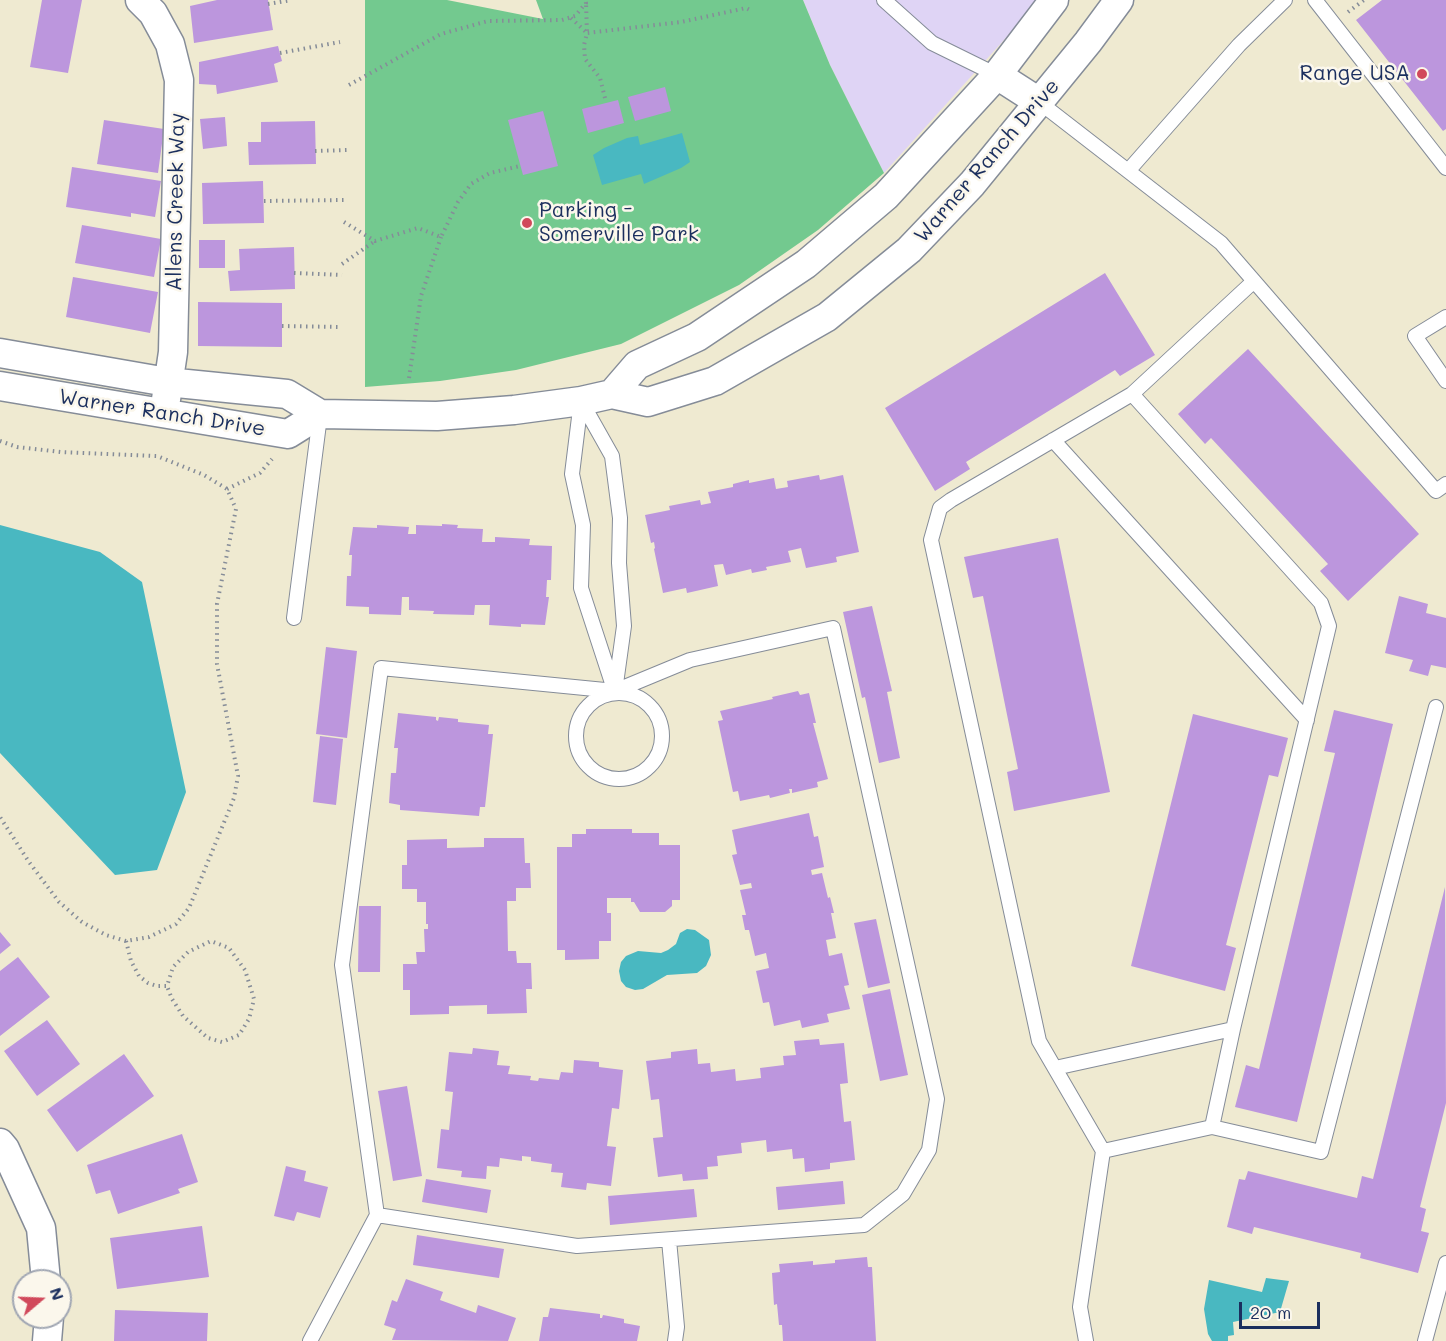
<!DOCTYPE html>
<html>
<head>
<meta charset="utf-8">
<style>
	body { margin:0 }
	#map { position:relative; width:1446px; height:1341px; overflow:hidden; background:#efead1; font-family:Mali,sans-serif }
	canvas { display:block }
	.north { position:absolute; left:12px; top:1269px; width:60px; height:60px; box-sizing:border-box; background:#fbf7ec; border:2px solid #a1a7b3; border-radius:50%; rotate:71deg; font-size:16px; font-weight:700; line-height:24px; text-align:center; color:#1b2f5e }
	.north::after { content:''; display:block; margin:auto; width:21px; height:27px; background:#d1495b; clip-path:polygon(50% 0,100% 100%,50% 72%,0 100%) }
	.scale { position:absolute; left:1239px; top:1302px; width:81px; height:27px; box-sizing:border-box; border:3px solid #1b2f5e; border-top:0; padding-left:8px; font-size:18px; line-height:21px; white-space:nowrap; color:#1b2f5e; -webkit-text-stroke:4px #fbf7ec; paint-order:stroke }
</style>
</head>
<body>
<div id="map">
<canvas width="1446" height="1341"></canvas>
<div class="north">N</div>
<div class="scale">20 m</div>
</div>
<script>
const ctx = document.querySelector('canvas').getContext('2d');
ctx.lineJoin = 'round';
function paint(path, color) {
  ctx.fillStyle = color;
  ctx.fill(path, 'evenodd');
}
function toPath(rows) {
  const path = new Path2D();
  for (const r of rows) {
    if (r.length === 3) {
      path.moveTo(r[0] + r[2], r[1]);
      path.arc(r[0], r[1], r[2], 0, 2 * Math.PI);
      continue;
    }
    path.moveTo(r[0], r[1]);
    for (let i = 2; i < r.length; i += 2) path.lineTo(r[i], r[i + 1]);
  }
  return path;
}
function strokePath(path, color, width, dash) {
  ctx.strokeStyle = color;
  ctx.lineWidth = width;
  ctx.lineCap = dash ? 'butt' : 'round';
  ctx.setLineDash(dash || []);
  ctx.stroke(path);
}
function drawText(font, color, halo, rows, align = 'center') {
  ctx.font = font + ' Mali,sans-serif';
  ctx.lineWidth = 5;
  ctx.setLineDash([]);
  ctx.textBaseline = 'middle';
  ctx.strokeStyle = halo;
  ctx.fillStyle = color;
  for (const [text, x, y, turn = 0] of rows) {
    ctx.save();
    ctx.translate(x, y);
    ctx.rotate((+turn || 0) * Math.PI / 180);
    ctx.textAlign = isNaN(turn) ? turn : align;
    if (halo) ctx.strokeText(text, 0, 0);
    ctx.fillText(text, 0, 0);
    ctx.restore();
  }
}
paint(toPath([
	[803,0,1040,0,884,173,830,65]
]), '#dfd4f5');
paint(toPath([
	[365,0,447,0,543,19,536,0,803,0,830,65,884,173,818,230,739,285,621,344,516,370,440,381,365,387]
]), '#73c98f');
paint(toPath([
	[682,133,690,162,681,168,644,184,641,174,602,185,593,155,604,148,627,138,638,136,640,145],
	[0,525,100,552,142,582,186,792,157,870,115,875,0,753],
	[687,929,695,930,709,940,711,955,706,966,697,973,667,975,643,989,635,990,626,987,621,981,619,971,621,962,626,956,638,951,661,953,668,950,676,944,680,933],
	[1266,1278,1289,1281,1280,1312,1233,1322,1234,1335,1228,1336,1228,1341,1212,1341,1208,1334,1204,1309,1209,1280,1262,1292]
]), '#49b8c1');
paint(toPath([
	[42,0,82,0,68,73,30,67],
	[217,0,268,0,273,30,194,43,190,6],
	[1382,0,1446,0,1446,129,1443,131,1356,20],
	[278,46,282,61,274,64,278,82,217,94,216,85,199,84,199,62],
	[665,87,671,111,635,121,628,97],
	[618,100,624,123,588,133,582,109],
	[543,111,558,166,523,175,508,120],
	[225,117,227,146,203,149,200,119],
	[104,120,164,129,158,173,97,164],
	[315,121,316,164,249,165,248,142,261,142,261,122],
	[72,167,161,181,155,217,131,213,131,217,66,207],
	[263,181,264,223,203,224,202,183],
	[82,225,161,239,154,277,75,263],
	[199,240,225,240,225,268,199,268],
	[294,247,295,289,230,291,228,271,240,270,239,249],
	[1105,273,1155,355,1120,376,1115,370,966,462,970,469,935,491,885,408],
	[73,277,158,292,150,333,66,317],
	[198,302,282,303,282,347,198,346],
	[1248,349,1419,534,1348,601,1320,571,1328,564,1211,438,1205,444,1178,414],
	[819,475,820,480,843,475,859,552,836,557,837,562,806,568,801,548,788,551,791,562,766,567,767,570,752,573,751,569,726,575,723,564,714,565,718,586,687,593,686,588,663,593,654,549,655,548,654,542,651,543,645,515,670,510,669,506,700,500,701,505,711,503,708,492,733,487,733,484,749,480,749,483,774,478,776,489,788,487,787,481],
	[442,524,458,525,457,528,483,529,482,542,495,542,495,537,530,539,529,545,552,546,551,580,547,580,546,597,549,597,545,625,521,624,521,627,489,625,490,605,475,605,474,615,433,614,434,611,409,610,409,597,402,597,401,615,369,614,369,607,346,606,347,576,351,576,352,555,349,555,353,527,377,528,377,525,409,527,408,534,416,534,416,525,442,526],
	[1058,538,1110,792,1014,811,1007,772,1018,769,983,596,973,598,964,557],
	[1399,596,1428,604,1426,613,1446,618,1446,668,1431,665,1428,676,1409,671,1413,660,1385,653],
	[872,606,892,691,887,692,900,758,879,763,865,697,862,698,843,612],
	[326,647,357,651,347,738,316,734],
	[798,691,800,695,809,693,816,723,813,723,828,779,817,782,818,787,792,793,792,789,789,789,790,793,770,798,769,795,740,801,738,791,733,792,718,721,723,720,720,711,773,699,772,697],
	[1334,710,1393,724,1297,1122,1235,1107,1246,1065,1259,1069,1335,753,1324,751],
	[398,713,436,717,436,720,438,721,439,717,458,719,458,722,489,725,488,734,493,734,485,807,480,807,479,816,400,810,400,805,389,803,391,773,396,773,398,748,394,748],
	[1193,714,1288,738,1278,777,1269,775,1226,945,1236,948,1225,991,1131,966],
	[320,736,343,739,336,805,313,802],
	[809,813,814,837,818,836,824,867,811,870,812,875,822,873,828,898,830,897,834,913,831,913,836,938,826,940,829,956,842,953,849,985,844,986,850,1009,827,1014,829,1022,802,1028,800,1020,774,1026,769,1002,763,1003,756,971,769,968,766,953,755,956,749,930,745,930,742,915,746,915,740,890,752,888,751,883,740,885,732,855,737,854,732,830],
	[586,829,632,829,632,833,659,833,659,845,680,845,680,900,672,900,672,906,665,912,640,912,634,902,631,902,631,898,607,898,607,913,611,913,611,941,599,941,599,959,565,960,565,950,557,950,557,847,572,847,572,834,586,834],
	[484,838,524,838,525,863,530,863,531,888,516,888,516,901,507,901,508,951,516,951,517,963,531,963,532,989,526,989,527,1013,487,1014,487,1005,449,1006,449,1014,410,1015,410,990,403,990,403,964,417,964,416,952,425,952,424,929,428,929,428,924,426,924,426,902,417,902,417,889,402,889,402,865,407,865,407,840,447,839,447,848,484,847],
	[1445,887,1446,1103,1420,1207,1426,1209,1421,1231,1429,1233,1418,1273,1360,1258,1361,1253,1254,1227,1252,1234,1227,1227,1239,1179,1245,1180,1248,1171,1357,1198,1362,1176,1373,1179],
	[359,906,381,906,380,972,358,972],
	[876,919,890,983,868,988,854,923],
	[0,932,11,945,0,954],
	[18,957,50,997,0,1036,0,971],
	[890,989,908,1075,880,1081,862,995],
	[47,1020,80,1064,37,1096,4,1051],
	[819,1039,820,1045,844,1043,848,1083,840,1084,844,1122,851,1121,855,1160,830,1163,830,1169,805,1172,804,1158,793,1159,792,1149,767,1152,766,1140,741,1143,742,1153,717,1156,718,1166,707,1167,708,1179,683,1181,682,1174,658,1177,653,1138,663,1137,659,1099,651,1100,646,1061,671,1058,671,1052,697,1049,698,1064,710,1063,711,1072,735,1069,736,1081,761,1078,760,1068,784,1065,783,1056,796,1055,794,1041],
	[473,1048,499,1051,497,1065,510,1066,508,1074,531,1076,530,1080,538,1081,539,1078,559,1080,561,1072,573,1073,574,1060,599,1062,599,1067,623,1070,619,1109,612,1108,607,1146,616,1147,611,1186,587,1183,586,1190,561,1187,563,1173,551,1172,552,1164,531,1161,531,1157,522,1156,522,1161,500,1158,499,1167,487,1166,486,1179,461,1177,462,1171,437,1168,441,1129,449,1130,453,1092,445,1091,449,1052,472,1054],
	[124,1054,154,1096,77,1152,47,1110],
	[407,1086,422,1176,393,1181,378,1091],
	[182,1134,198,1182,178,1189,180,1193,118,1214,110,1190,96,1194,87,1165],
	[286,1166,306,1171,304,1181,328,1187,320,1218,297,1212,294,1221,274,1216],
	[426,1179,491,1190,487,1213,422,1202],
	[843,1181,845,1204,778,1210,776,1187],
	[694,1189,697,1217,610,1225,608,1196],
	[202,1226,209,1277,117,1289,110,1238],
	[417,1235,504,1249,499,1278,413,1265],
	[867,1257,868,1267,872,1267,876,1341,783,1341,782,1325,779,1325,777,1304,774,1305,772,1273,780,1272,779,1264,813,1261,813,1265,835,1263,835,1260],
	[406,1279,443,1292,440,1300,476,1313,478,1305,516,1318,508,1341,392,1340,396,1329,384,1325,392,1300,397,1302],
	[550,1308,600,1314,600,1318,602,1318,603,1315,624,1319,624,1323,640,1326,637,1341,539,1341,543,1317,548,1317],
	[115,1310,208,1313,207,1341,114,1341]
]), '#bc96dd');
const lane = toPath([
	[884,0,932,43,997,75],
	[1315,0,1446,168],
	[1039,102,1221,243,1436,491,1446,484],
	[1128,171,1239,45,1285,0],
	[1446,317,1415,336,1446,381],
	[581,401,612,456,620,518,619,563,624,626,615,691],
	[581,401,572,474,583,525,581,588,613,686],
	[1053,440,1307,720],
	[294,618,320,416],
	[619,736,43],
	[1055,1068,1233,1029],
	[1212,1127,1233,1029,1329,626,1321,603,1132,394,1254,281],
	[1103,1151,1039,1041,931,540,940,508,951,500,1132,394],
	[669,1240,677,1327,675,1341],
	[310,1341,377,1215,342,965,381,668,615,691,690,660,833,628,937,1099,929,1150,903,1194,864,1225,577,1246,377,1215],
	[1086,1341,1080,1307,1103,1151,1212,1127,1321,1152,1436,707],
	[1425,1341,1446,1263]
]);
const street = toPath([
	[140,0,153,13,170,44,179,80,173,352,164,413],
	[997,75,1039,102],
	[0,353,167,382,287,394,320,414,437,416,514,410,581,401,612,394,648,402,715,381,827,317,909,250,972,184,1088,42,1119,0],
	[0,386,288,434,320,414],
	[612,394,637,365,697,337,806,264,886,196,997,75,1054,0],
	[0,1143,5,1149,41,1228,46,1281],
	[47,1341,49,1317]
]);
strokePath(lane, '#858c98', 16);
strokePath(street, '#858c98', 31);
strokePath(toPath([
	[268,4,291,0],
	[1348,12,1364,0],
	[571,18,587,33,586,3],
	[280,53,340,42],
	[349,85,441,34,488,21,562,20,575,16,586,3,585,0],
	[605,98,600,78,585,59,584,45,587,33,681,22,746,8,752,11],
	[315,151,347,150],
	[264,201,345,200],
	[344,222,375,241,418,228,441,237,458,202,471,184,490,173,520,166],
	[342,264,375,241],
	[294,273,342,275],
	[282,326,340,327],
	[409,378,421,296,441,237],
	[0,441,17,447,61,452,157,456,204,475,227,489,236,509,217,604,217,664,238,776,234,798,189,908,176,924,149,937,126,941,106,935,82,922,59,902,29,862,0,817],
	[227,489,260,473,272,459],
	[126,941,131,961,139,976,148,983,157,986,167,986,173,967,188,952,211,941,229,948,245,970,254,999,249,1019,239,1035,222,1042,208,1038,183,1016,172,999,167,986]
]), '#858c98', 4, [1.5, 4.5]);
strokePath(lane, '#fff', 14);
strokePath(street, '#fff', 28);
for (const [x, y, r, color] of [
	[1422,74,6,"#d1495b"],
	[527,223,6,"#d1495b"]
]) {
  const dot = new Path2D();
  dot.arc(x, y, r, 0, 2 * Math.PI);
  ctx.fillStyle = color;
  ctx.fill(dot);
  strokePath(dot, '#fbf7ec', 2);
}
drawText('21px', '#1b2f5e', '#fbf7ec', [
	["Range USA",1410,74],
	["Parking -",539,211,"left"],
	["Somerville Park",539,235,"left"]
], 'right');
drawText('21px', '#1b2f5e', '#fbf7ec', [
	["Warner Ranch Drive",987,161,-49],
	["Allens Creek Way",176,202,-89],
	["Warner Ranch Drive",162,413,9]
]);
</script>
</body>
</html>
